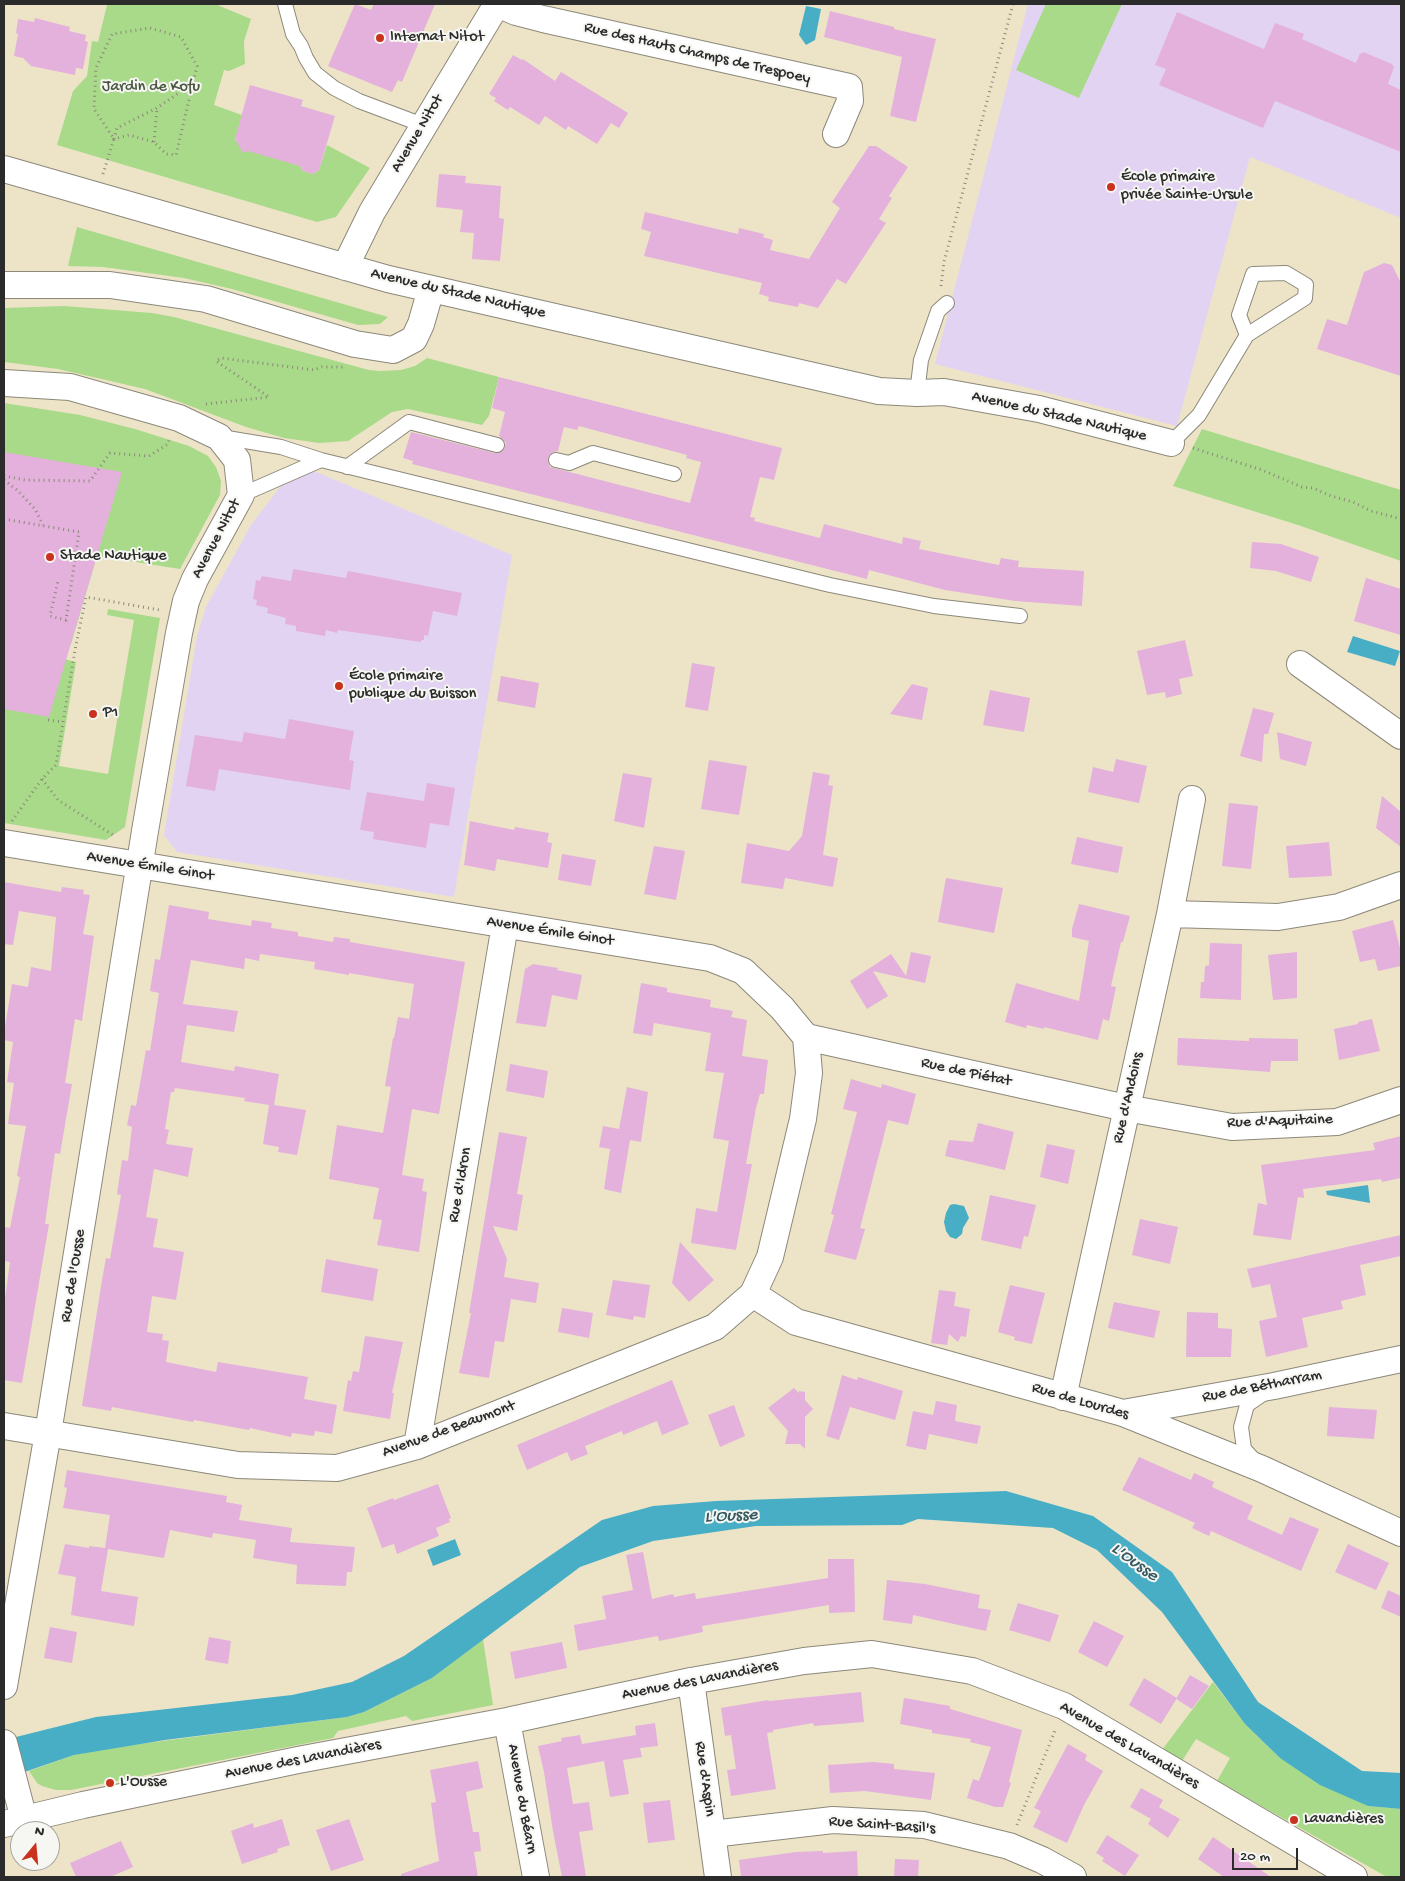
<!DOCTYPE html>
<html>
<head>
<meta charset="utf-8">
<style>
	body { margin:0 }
	#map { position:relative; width:1405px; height:1881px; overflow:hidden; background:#ede4c8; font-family:"Gochi Hand",sans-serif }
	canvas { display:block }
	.frame { position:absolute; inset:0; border:5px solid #2b2b2b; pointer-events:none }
	.north { position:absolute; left:10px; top:1821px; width:50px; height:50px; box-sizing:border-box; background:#f6f6f2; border:1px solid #a5a5a2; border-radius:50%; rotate:17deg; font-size:14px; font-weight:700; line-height:20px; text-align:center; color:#2b2b2b }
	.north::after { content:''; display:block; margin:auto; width:18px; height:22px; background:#c8321e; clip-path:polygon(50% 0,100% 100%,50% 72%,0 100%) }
	.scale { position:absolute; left:1232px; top:1848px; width:66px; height:22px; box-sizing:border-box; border:2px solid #2b2b2b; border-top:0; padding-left:6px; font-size:15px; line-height:18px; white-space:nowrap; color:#2b2b2b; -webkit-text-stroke:4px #f6f6f2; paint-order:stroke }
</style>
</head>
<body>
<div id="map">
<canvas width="1405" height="1881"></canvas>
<div class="frame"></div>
<div class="north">N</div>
<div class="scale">20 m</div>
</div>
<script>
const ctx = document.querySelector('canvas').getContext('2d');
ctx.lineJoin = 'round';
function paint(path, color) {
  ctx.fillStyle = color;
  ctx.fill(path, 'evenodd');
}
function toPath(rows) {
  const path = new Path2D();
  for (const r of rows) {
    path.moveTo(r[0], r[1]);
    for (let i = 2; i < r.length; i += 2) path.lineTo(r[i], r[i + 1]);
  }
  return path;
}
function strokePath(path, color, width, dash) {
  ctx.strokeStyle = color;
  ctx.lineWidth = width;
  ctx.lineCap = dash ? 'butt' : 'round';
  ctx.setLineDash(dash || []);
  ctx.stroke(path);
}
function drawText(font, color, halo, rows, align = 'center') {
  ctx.font = font + ' "Gochi Hand",sans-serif';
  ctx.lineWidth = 4;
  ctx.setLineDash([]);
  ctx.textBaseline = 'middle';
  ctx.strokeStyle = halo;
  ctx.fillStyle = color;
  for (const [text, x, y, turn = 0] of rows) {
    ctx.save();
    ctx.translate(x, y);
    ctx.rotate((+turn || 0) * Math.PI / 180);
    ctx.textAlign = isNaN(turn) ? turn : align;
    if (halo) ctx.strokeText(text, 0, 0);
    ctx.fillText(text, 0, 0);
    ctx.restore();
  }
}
paint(toPath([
	[1028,4,1401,4,1401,218,1250,157,1177,426,935,364],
	[311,471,319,473,512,555,454,897,177,852,164,835,197,636,206,607,251,525,280,487,290,480]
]), '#e3d3f2');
paint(toPath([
	[105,4,215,4,251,19,244,41,245,64,229,71,224,70,214,105,242,115,235,140,252,150,300,166,303,171,313,174,319,170,327,145,370,168,336,217,317,222,57,145,73,91,87,76,92,41,98,42,107,5],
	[1046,4,1122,4,1079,98,1016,70],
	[77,227,388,317,380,324,358,325,232,289,184,278,103,267,68,266],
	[64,306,152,313,174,317,369,370,380,371,401,370,415,366,427,358,499,377,489,416,482,425,408,409,392,412,348,441,319,443,284,438,246,427,145,389,58,369,4,362,4,308],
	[4,403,80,415,135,429,189,446,208,456,216,467,221,481,220,495,180,569,97,556,71,644,60,658,76,662,59,766,108,774,134,620,107,615,108,609,160,618,125,827,106,840,4,823],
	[1202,429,1401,490,1401,561,1298,525,1173,486],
	[483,1639,493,1705,412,1721,406,1716,338,1731,333,1738,71,1790,56,1790,42,1786,37,1783,29,1771,74,1755,116,1747,347,1717,364,1712,432,1678],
	[1213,1682,1245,1724,1280,1758,1368,1806,1401,1809,1401,1877,1387,1877,1217,1781,1230,1758,1196,1739,1182,1761,1162,1750]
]), '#a8da89');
paint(toPath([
	[806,6,821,9,815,40,806,45,799,35],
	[1353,636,1400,651,1395,666,1347,652],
	[1368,1185,1370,1203,1327,1195,1326,1191],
	[954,1204,964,1206,969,1218,963,1228,962,1234,956,1239,950,1237,946,1231,944,1222,946,1213,950,1205],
	[1006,1491,1093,1516,1172,1572,1258,1702,1362,1771,1401,1773,1401,1809,1368,1806,1320,1785,1280,1758,1245,1724,1162,1612,1097,1550,1053,1528,918,1519,902,1525,756,1526,653,1541,580,1567,432,1678,364,1712,347,1717,165,1740,74,1755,4,1779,4,1740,96,1717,292,1695,352,1682,404,1656,602,1520,653,1506,716,1501],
	[455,1539,461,1555,433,1566,427,1550]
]), '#47aec6');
paint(toPath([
	[355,4,371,10,374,4,435,4,402,82,398,80,392,92,328,66],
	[830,11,894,27,894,29,936,39,916,122,890,116,902,57,824,37],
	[1177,12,1264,49,1275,23,1304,34,1302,39,1356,63,1360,53,1362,54,1363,52,1392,64,1394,67,1388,84,1401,90,1401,152,1275,101,1263,128,1159,85,1166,69,1155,65],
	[35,18,70,27,69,31,86,35,85,41,88,42,83,69,76,68,75,75,31,66,23,58,14,56,18,34,16,33,18,19,34,22],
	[513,55,522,60,523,59,555,81,561,72,628,113,619,128,611,123,597,144,568,126,566,130,545,116,539,125,510,107,508,110,494,101,496,98,489,94],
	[250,85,303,100,301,106,335,116,319,170,313,174,303,171,300,166,248,151,243,153,235,139],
	[869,146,876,146,908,167,889,196,892,198,879,219,886,223,846,284,837,279,818,308,799,303,798,307,768,301,769,297,759,294,762,283,644,256,651,232,641,229,645,212,738,234,739,228,764,234,763,237,773,240,770,250,809,259,840,208,832,202],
	[439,174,466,176,465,183,501,186,499,218,504,219,500,261,472,259,474,233,460,232,463,210,436,207],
	[1384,263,1392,265,1401,283,1401,376,1317,349,1327,319,1347,325,1364,272],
	[499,377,782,448,774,480,760,477,750,517,755,518,754,521,820,538,824,524,902,544,903,537,921,541,919,549,999,565,1001,558,1019,561,1018,567,1084,571,1082,606,1015,601,945,590,869,570,867,579,412,464,413,461,403,458,411,432,495,453,503,451,506,443,499,436,505,412,492,408],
	[579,426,687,455,686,458,701,462,690,503,550,467,548,462,548,458,553,452,558,451,564,427,577,430],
	[4,452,122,472,49,717,4,709],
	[1252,542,1281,544,1319,557,1311,582,1276,571,1250,568],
	[293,569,346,578,348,571,462,593,457,616,433,611,428,636,424,635,424,640,421,640,421,642,338,630,337,633,326,630,325,636,296,631,296,626,285,624,286,618,267,613,268,608,256,605,257,600,253,599,256,580,260,581,262,576,291,581],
	[1366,578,1401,589,1401,635,1354,621],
	[1185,640,1193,676,1179,679,1182,694,1166,698,1165,692,1147,695,1137,651],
	[692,663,715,667,708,711,685,707],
	[501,676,539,683,535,708,497,701],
	[912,684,928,688,922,720,890,714],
	[990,690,1030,698,1024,732,983,725],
	[1253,708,1274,713,1268,734,1264,734,1262,762,1240,756],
	[289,719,354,731,349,760,354,761,350,790,219,769,215,791,186,786,195,735,242,742,244,732,285,739],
	[1277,732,1312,742,1306,766,1280,759],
	[1116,759,1147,766,1139,803,1088,792,1093,767,1113,772],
	[709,760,747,766,739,815,701,809],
	[813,772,830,775,828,785,833,786,823,855,838,858,833,887,785,878,783,889,741,883,747,843,789,851,802,836],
	[623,773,652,778,644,828,614,821],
	[427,783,455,788,449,826,430,823,426,848,373,839,374,832,360,830,367,792,424,801],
	[1382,796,1401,812,1401,847,1376,828],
	[1229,803,1258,806,1251,869,1222,866],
	[470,821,514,830,515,827,549,833,547,842,552,843,548,868,497,859,495,871,464,865],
	[1077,837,1123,847,1118,873,1071,864],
	[1329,842,1332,876,1289,878,1286,846],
	[654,846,685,851,676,900,644,894],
	[562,854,596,860,591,886,558,880],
	[946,878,1003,888,994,933,938,922],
	[4,882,61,892,62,887,84,890,83,894,90,895,83,934,94,936,82,1021,75,1019,65,1083,72,1084,60,1154,55,1153,45,1224,49,1224,22,1383,4,1380,4,1306,10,1262,4,1261,4,1227,10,1228,20,1177,17,1176,26,1126,8,1124,14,1083,7,1082,13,1042,4,1040,4,1033,12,984,28,987,31,967,51,971,56,917,19,911,13,945,4,944],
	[1079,904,1130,916,1123,942,1121,942,1111,986,1116,987,1109,1021,1103,1019,1098,1040,1044,1027,1044,1029,1027,1025,1026,1028,1005,1022,1016,983,1079,1001,1089,941,1072,937,1072,929],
	[169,905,209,912,208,919,251,926,252,920,272,923,271,928,298,932,298,936,333,942,334,937,350,939,350,942,465,962,439,1114,412,1109,402,1175,424,1179,422,1191,427,1192,419,1252,377,1245,382,1220,373,1219,379,1188,329,1179,337,1125,383,1133,391,1087,385,1086,393,1038,394,1038,398,1017,409,1019,414,984,349,973,349,975,314,969,315,962,260,954,259,961,245,958,244,969,191,960,183,1004,238,1011,234,1032,187,1025,181,1062,234,1071,235,1066,279,1074,274,1105,306,1110,297,1155,278,1152,279,1147,263,1144,269,1105,244,1101,245,1098,175,1088,174,1092,171,1092,165,1129,169,1130,166,1144,193,1148,188,1177,154,1169,146,1217,158,1219,153,1247,184,1252,176,1300,152,1296,147,1332,163,1334,162,1340,169,1341,166,1362,216,1372,218,1362,308,1377,304,1399,337,1405,332,1434,315,1431,314,1436,292,1433,291,1437,250,1428,249,1430,194,1420,193,1422,112,1407,111,1411,82,1406,102,1280,106,1258,110,1259,121,1195,117,1194,122,1160,128,1161,132,1127,127,1125,131,1105,136,1106,146,1050,150,1051,159,993,150,991,155,959,160,960],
	[1393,920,1401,952,1401,966,1378,971,1375,959,1360,962,1352,931],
	[1210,943,1242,944,1241,1000,1200,998,1201,982,1204,982,1205,966,1209,965],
	[911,952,931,956,925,983,873,971,888,996,867,1009,850,981,891,954,906,976],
	[1297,952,1297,998,1273,1000,1268,955],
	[533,964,558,968,557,970,582,975,577,1000,552,995,546,1027,516,1023,525,969],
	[641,983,667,988,667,992,711,1000,710,1007,733,1011,731,1017,747,1020,742,1056,768,1060,764,1094,760,1094,756,1108,746,1164,752,1164,736,1250,691,1243,696,1208,717,1212,729,1141,713,1138,724,1073,705,1071,711,1033,654,1023,652,1036,633,1033],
	[1372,1019,1380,1051,1339,1060,1334,1029,1358,1024,1358,1022],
	[1178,1038,1249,1041,1249,1038,1298,1039,1298,1061,1271,1061,1270,1072,1177,1065],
	[510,1064,548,1071,544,1098,506,1091],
	[851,1079,881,1088,882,1084,916,1094,908,1125,888,1120,860,1228,865,1229,856,1260,824,1252,834,1215,831,1214,857,1112,843,1109],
	[627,1087,648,1092,641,1142,630,1140,621,1193,604,1189,610,1149,599,1147,603,1126,619,1129],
	[978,1123,1014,1132,1005,1170,945,1156,949,1140,973,1142],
	[499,1132,527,1137,517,1194,523,1195,517,1231,493,1226,507,1259,504,1277,539,1283,536,1303,511,1299,504,1342,495,1341,489,1378,459,1373,471,1313,469,1313],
	[1401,1136,1401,1178,1382,1182,1381,1179,1303,1189,1304,1198,1298,1197,1291,1240,1253,1235,1258,1203,1267,1205,1261,1165,1375,1150,1373,1143],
	[1047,1144,1075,1150,1068,1184,1040,1177],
	[990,1195,1036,1205,1028,1237,1024,1236,1021,1249,981,1240],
	[1140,1219,1178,1227,1170,1264,1132,1255],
	[1401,1235,1401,1256,1360,1265,1366,1295,1341,1301,1343,1309,1302,1318,1308,1347,1266,1357,1259,1321,1277,1317,1270,1284,1252,1288,1247,1269],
	[680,1242,714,1280,689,1302,672,1283],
	[326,1259,378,1269,373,1301,321,1292],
	[613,1280,650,1285,645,1318,634,1316,633,1320,606,1315],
	[1010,1285,1045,1293,1032,1344,1014,1340,1015,1337,998,1332],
	[939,1290,956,1292,954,1306,970,1309,966,1337,961,1336,958,1342,949,1334,947,1345,931,1343],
	[1114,1302,1160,1311,1154,1338,1108,1328],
	[562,1308,593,1313,589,1338,558,1332],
	[1187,1312,1218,1313,1218,1328,1232,1329,1231,1357,1186,1357],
	[365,1336,403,1342,392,1393,394,1393,390,1419,343,1411,348,1380,351,1381,353,1371,359,1372],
	[842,1375,857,1380,858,1377,903,1391,895,1420,850,1407,839,1440,826,1436],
	[672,1380,689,1424,662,1435,657,1421,623,1435,622,1431,585,1446,588,1454,571,1461,567,1452,527,1470,517,1445],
	[794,1388,799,1393,799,1391,805,1392,805,1400,813,1409,805,1417,805,1449,800,1444,785,1444,788,1431,768,1408],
	[936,1401,957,1405,955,1421,981,1426,977,1444,929,1434,926,1450,906,1446,913,1411,933,1415],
	[734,1405,745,1436,720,1447,708,1415],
	[1329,1407,1377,1410,1374,1439,1327,1436],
	[1139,1457,1191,1480,1194,1473,1214,1482,1212,1487,1253,1506,1247,1519,1282,1535,1290,1517,1319,1529,1301,1571,1211,1531,1209,1536,1192,1528,1195,1523,1122,1490],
	[67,1470,227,1496,226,1502,242,1505,239,1520,292,1528,290,1542,355,1547,352,1572,347,1572,346,1586,296,1584,297,1565,253,1558,256,1540,213,1533,212,1538,170,1530,164,1558,108,1549,101,1591,138,1597,134,1626,71,1615,76,1577,58,1574,65,1544,89,1548,89,1546,105,1548,110,1515,63,1508,67,1488,64,1487],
	[438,1484,451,1518,449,1519,450,1522,436,1528,439,1536,397,1554,394,1544,382,1548,367,1508,393,1498,394,1500],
	[1348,1544,1389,1563,1376,1590,1335,1572],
	[643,1552,652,1599,673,1594,674,1597,695,1593,696,1599,828,1578,828,1559,854,1559,855,1612,829,1613,829,1605,702,1626,703,1632,659,1641,658,1636,578,1651,574,1625,606,1619,602,1596,633,1590,626,1555],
	[887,1580,925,1584,980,1595,978,1608,991,1610,986,1631,913,1615,912,1624,883,1620],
	[1388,1590,1401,1596,1401,1617,1381,1608],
	[1018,1603,1059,1615,1050,1642,1009,1630],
	[1094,1621,1124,1636,1107,1667,1078,1652],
	[50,1627,77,1632,72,1663,44,1658],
	[209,1637,231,1641,228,1664,205,1660],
	[562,1642,567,1668,515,1679,510,1652],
	[1190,1675,1209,1686,1192,1709,1176,1699],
	[1144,1678,1177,1698,1161,1724,1129,1705],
	[861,1692,864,1722,814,1726,813,1723,773,1730,773,1732,767,1733,776,1789,731,1796,727,1770,736,1769,731,1735,725,1736,721,1708,768,1700,769,1701],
	[904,1698,950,1706,950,1709,1022,1730,1009,1782,1011,1783,1003,1807,995,1807,967,1798,973,1779,979,1781,991,1747,970,1742,971,1739,932,1733,932,1730,900,1724],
	[655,1723,658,1746,640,1748,642,1757,623,1760,629,1794,610,1797,604,1761,567,1768,573,1804,589,1802,593,1830,579,1832,586,1877,562,1877,553,1831,544,1772,538,1746,562,1741,561,1738,580,1735,582,1744,636,1735,635,1726],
	[1068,1744,1087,1755,1085,1760,1103,1771,1084,1805,1067,1843,1033,1827,1041,1811,1034,1808],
	[478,1761,483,1788,466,1792,473,1832,479,1832,481,1851,474,1852,478,1877,401,1877,401,1874,439,1861,431,1803,436,1802,430,1770],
	[874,1762,894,1764,894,1769,935,1773,931,1800,865,1791,830,1793,828,1765],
	[1141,1788,1163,1800,1159,1807,1180,1819,1168,1838,1148,1824,1151,1819,1130,1807],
	[670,1800,675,1840,648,1843,643,1803],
	[282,1819,290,1845,277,1849,278,1852,242,1864,231,1831,253,1823,254,1828],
	[349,1819,364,1860,331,1871,316,1830],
	[1107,1835,1139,1855,1125,1876,1102,1861,1104,1858,1096,1853],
	[1213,1837,1271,1877,1224,1877,1198,1859],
	[121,1841,133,1867,110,1877,76,1877,70,1863],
	[823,1851,823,1853,857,1851,858,1877,741,1877,739,1860,796,1852],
	[895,1859,919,1860,918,1877,894,1877]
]), '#e3b1dc');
const service = toPath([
	[285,4,293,34,301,46,306,58,315,73,334,88,359,101,423,125],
	[917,393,921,360,938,311,947,303],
	[221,437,281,447,321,460,830,585,934,606,1020,616],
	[1171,443,1199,415,1247,335,1305,298,1306,285,1286,273,1253,274,1239,315,1247,335],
	[556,460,569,463,593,453,674,474],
	[347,467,409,422,497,445],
	[241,495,321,460],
	[1255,1461,1244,1449,1241,1427,1247,1405,1263,1394]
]);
const minor = toPath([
	[498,4,516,12,543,19,849,87,850,101,836,134],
	[4,169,388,279,879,391,917,393,944,392,1039,409,1171,443],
	[345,267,372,212,497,4],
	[4,285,110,285,206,299,355,344,393,350,414,339,421,324,431,289],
	[4,383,70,387,179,418,219,437,237,460,241,495,195,579,186,601,179,633,145,831,48,1433,4,1686],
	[1300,664,1401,736],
	[4,843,710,958,743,971,782,1008,806,1037,809,1073,803,1119,770,1257,753,1294,715,1327,417,1446,337,1468,238,1465,4,1426],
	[1170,914,1278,917,1339,907,1401,885],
	[806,1037,1126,1108,1232,1127,1337,1122,1401,1100],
	[753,1294,796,1322,1123,1413,1262,1469,1401,1533],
	[1063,1397,1170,914,1192,799],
	[1123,1413,1274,1386,1401,1359],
	[417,1446,505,925],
	[691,1681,718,1877],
	[507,1721,536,1877],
	[4,1743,24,1819],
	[4,1824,83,1805,298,1760,507,1721,691,1681,804,1661,872,1654,972,1671,1064,1706,1354,1877],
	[712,1834,833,1820,924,1825,1009,1846,1042,1860,1073,1877]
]);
strokePath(service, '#8c887a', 16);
strokePath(minor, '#8c887a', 28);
strokePath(toPath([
	[154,142,157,109],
	[103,174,114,139,94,109,96,68,112,34,150,28,181,37,197,66,176,155,166,154,154,142,129,135,114,139,117,128,157,108,192,84],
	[941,286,944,262,1013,4],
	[206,404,269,397,216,361,221,358,314,370,322,367,343,367],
	[1193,448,1262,470,1302,487,1313,488,1331,496,1353,502,1371,511,1401,519],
	[4,476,25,480,90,481,110,453,149,456,168,444,169,440],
	[4,480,17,490,35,509,43,525],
	[4,519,79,532,66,620,50,616,58,581],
	[48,720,63,722],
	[42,779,58,800,113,835],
	[12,821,42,779,56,765,75,650,86,597,160,610],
	[1017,1825,1056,1728]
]), '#8c887a', 3, [1, 4]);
strokePath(service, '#fff', 14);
strokePath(minor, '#fff', 26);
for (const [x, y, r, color] of [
	[380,38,5,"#c8321e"],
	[1111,187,5,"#c8321e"],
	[50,557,5,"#c8321e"],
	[339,686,5,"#c8321e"],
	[93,714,5,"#c8321e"],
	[110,1783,5,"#c8321e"],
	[1294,1820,5,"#c8321e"]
]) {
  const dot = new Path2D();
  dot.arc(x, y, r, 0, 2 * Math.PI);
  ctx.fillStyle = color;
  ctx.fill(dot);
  strokePath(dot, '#f6f6f2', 2);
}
drawText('16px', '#2b2b2b', '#f6f6f2', [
	["Internat Nitot",390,38],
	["École primaire",1121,178],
	["privée Sainte-Ursule",1121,196],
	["Stade Nautique",60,557],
	["École primaire",349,677],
	["publique du Buisson",349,695],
	["P1",103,714],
	["L'Ousse",120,1783],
	["Lavandières",1304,1820]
], 'left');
drawText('16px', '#2b2b2b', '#f6f6f2', [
	["Rue des Hauts Champs de Trespoey",697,54,13],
	["Avenue Nitot",418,134,-59],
	["Avenue du Stade Nautique",458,294,13],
	["Avenue du Stade Nautique",1059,417,13],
	["Avenue Nitot",217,539,-62],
	["Avenue Émile Ginot",150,867,9],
	["Avenue Émile Ginot",550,932,9],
	["Rue de Piétat",966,1073,12],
	["Rue d'Andoins",1129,1098,-77],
	["Rue d'Aquitaine",1280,1122,-2],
	["Rue d'Idron",461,1185,-80],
	["Rue de l'Ousse",74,1276,-81],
	["Rue de Bétharram",1262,1387,-11],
	["Rue de Lourdes",1080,1402,16],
	["Avenue de Beaumont",449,1430,-20],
	["Avenue des Lavandières",700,1681,-11],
	["Avenue des Lavandières",1129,1746,30],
	["Avenue des Lavandières",303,1760,-11],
	["Rue d'Aspin",704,1779,82],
	["Avenue du Béarn",521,1799,80],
	["Rue Saint-Basil's",882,1826,4]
]);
drawText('16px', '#4a5742', '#f6f6f2', [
	["Jardin de Kofu",151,88]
]);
drawText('italic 18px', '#355961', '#f6f6f2', [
	["L'Ousse",731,1517,-3],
	["L'Ousse",1134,1563,36]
]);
</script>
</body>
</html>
